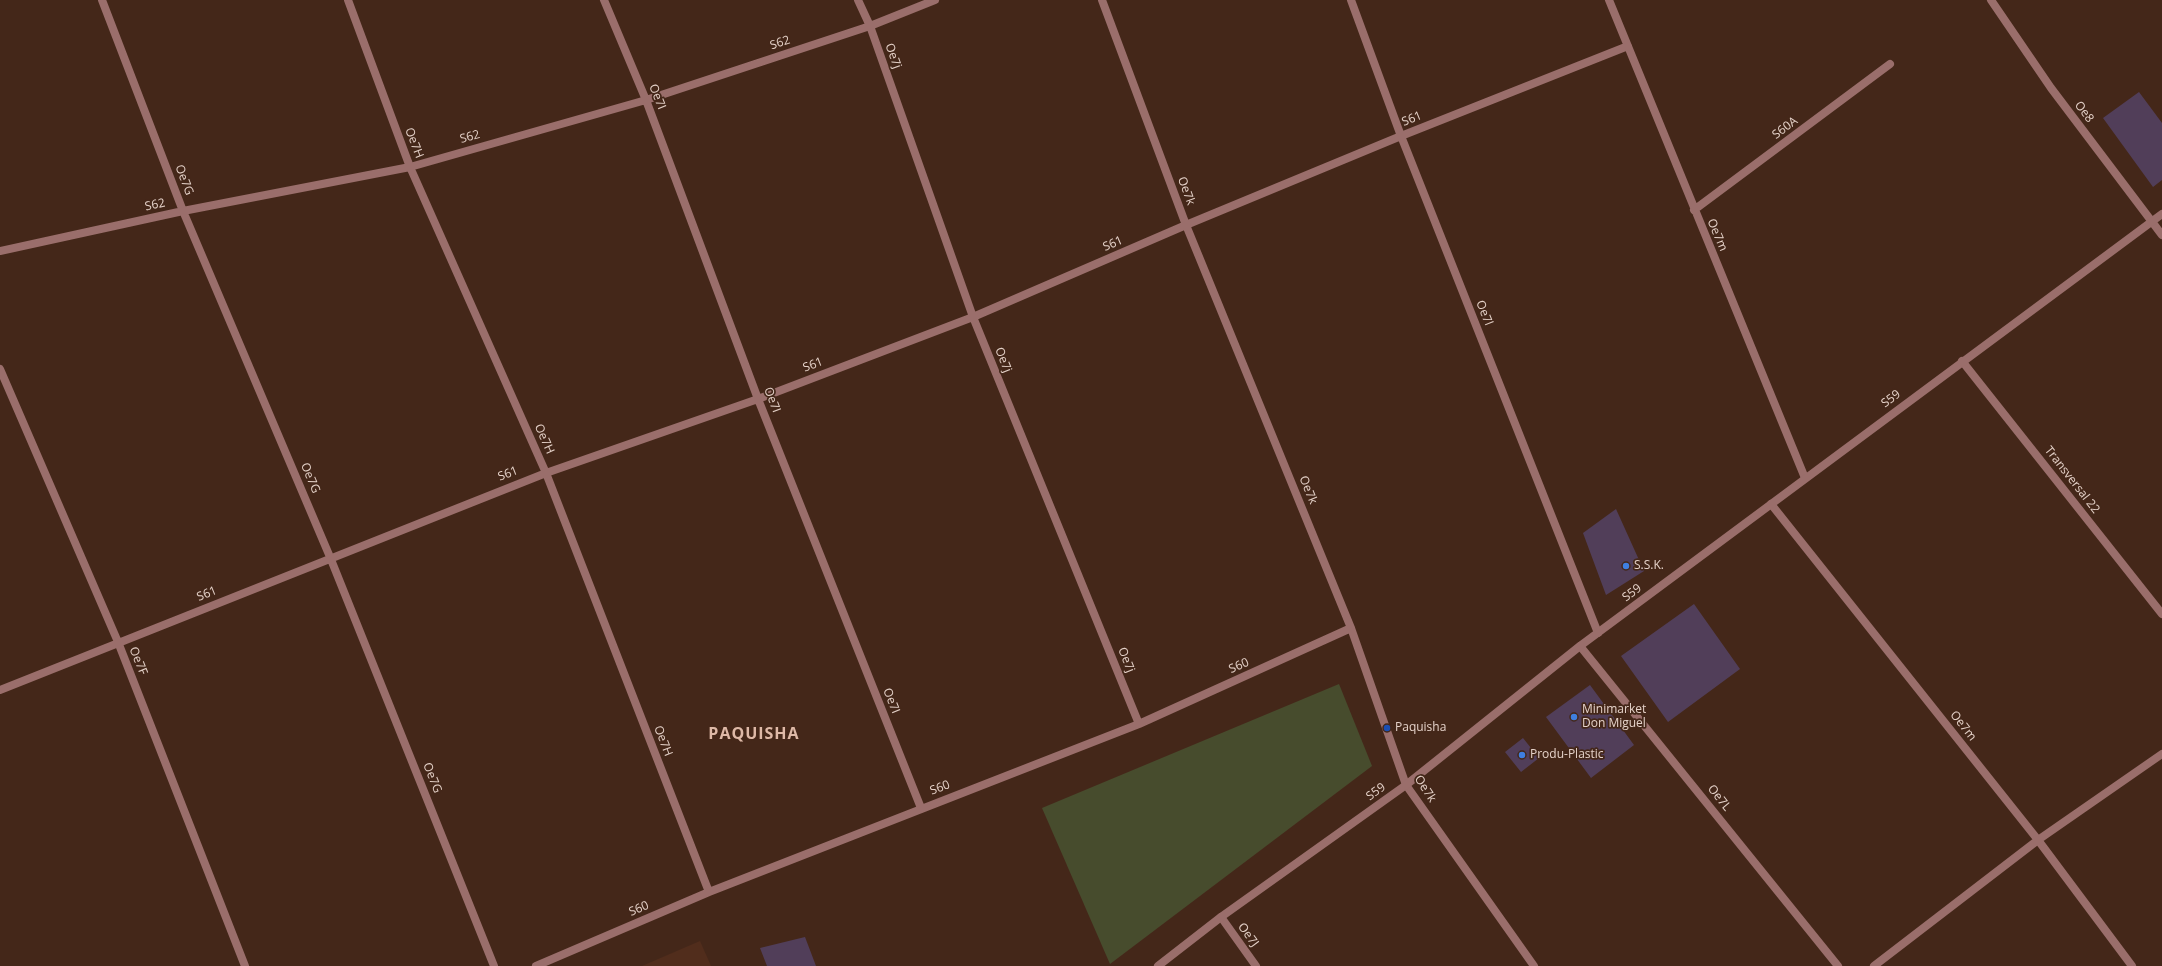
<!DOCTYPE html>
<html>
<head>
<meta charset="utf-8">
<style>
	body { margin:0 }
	canvas { display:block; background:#442719 }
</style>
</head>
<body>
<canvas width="2162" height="966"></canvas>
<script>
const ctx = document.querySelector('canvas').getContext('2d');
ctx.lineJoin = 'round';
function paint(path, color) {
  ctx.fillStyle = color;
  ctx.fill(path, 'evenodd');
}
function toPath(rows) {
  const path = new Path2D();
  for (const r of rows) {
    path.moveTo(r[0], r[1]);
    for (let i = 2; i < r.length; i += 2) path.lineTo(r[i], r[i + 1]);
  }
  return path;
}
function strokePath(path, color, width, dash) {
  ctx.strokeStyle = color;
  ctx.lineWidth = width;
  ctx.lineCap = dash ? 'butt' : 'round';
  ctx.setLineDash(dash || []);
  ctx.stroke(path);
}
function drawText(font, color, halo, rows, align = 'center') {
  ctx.font = font + ' "Open Sans",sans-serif';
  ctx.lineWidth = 3.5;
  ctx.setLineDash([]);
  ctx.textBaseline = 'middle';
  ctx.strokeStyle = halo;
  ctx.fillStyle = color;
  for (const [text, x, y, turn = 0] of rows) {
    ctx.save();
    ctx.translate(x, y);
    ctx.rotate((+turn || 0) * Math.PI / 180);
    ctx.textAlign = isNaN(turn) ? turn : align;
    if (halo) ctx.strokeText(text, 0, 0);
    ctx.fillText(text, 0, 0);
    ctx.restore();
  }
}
paint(toPath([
	[700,941,711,966,642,966]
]), '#512d1c');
paint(toPath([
	[1339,684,1372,766,1110,964,1042,808]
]), '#474c2d');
paint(toPath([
	[2139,92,2162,123,2162,180,2153,187,2103,118],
	[1616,509,1644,571,1606,595,1583,533],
	[1694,604,1740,669,1668,722,1621,656],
	[1590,685,1634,745,1591,778,1546,717],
	[1523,738,1539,758,1521,772,1505,752],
	[805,937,816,966,767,966,760,948]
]), '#513e59');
strokePath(toPath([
	[102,0,183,211,330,557,494,966],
	[348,0,410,167,546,473,709,892],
	[604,0,646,100,758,399,921,808],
	[858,0,870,26,973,317,1139,724],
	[1102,0,1186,225,1351,628,1406,785,1534,966],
	[1351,0,1401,136,1598,633],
	[1609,0,1805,478],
	[1991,0,2051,88,2162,235],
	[1694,210,1890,64],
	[0,251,183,211,410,167,646,100,870,26,935,0],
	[1962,361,2162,614],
	[0,369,118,642,245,966],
	[1771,504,2038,840,2132,966],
	[1580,646,1838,966],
	[0,690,546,473,758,399,973,317,1186,225,1401,136,1628,46],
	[1221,917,1256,966],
	[536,966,709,892,1139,724,1351,628],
	[1874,966,2038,840,2162,754]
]), '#9a6e6b', 8);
strokePath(toPath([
	[1158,966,1221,917,1406,785,1580,646,2162,214]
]), '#9a6e6b', 8);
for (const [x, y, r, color] of [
	[1626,566,4,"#3f7fe0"],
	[1574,717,4,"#3f7fe0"],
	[1387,728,4,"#1a4fb4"],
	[1522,755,4,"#3f7fe0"]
]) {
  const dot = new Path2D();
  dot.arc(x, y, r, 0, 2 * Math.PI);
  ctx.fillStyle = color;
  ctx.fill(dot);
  strokePath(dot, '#442719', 1.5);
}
drawText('12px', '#e5d2c9', '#442719', [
	["S62",780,43,-18],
	["Oe7j",893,56,70],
	["Oe7I",657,97,68],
	["Oe8",2084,112,53],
	["S61",1412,119,-22],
	["S60A",1785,128,-37],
	["S62",470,137,-16],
	["Oe7H",414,143,69],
	["Oe7G",184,180,69],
	["Oe7k",1186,191,70],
	["S62",155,205,-12],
	["Oe7m",1717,235,67],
	["S61",1113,244,-23],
	["Oe7l",1484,313,68],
	["Oe7j",1003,360,68],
	["S61",813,365,-21],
	["S59",1891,399,-37],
	["Oe7I",772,400,69],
	["Oe7H",544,439,66],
	["S61",508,474,-21],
	["Oe7G",310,478,67],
	["Transversal 22",2072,480,52],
	["Oe7k",1308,490,68],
	["S59",1632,593,-37],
	["S61",207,594,-22],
	["Oe7j",1126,660,68],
	["Oe7F",138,661,68],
	["S60",1239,666,-24],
	["Oe7I",891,701,68],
	["Oe7m",1963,726,52],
	["Oe7H",663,741,69],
	["Oe7G",432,778,68],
	["S60",940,788,-21],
	["Oe7k",1425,789,57],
	["S59",1376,792,-36],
	["Oe7L",1719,798,51],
	["S60",639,909,-23],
	["Oe7J",1248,935,54]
]);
drawText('12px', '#e5d2c9', '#442719', [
	["S.S.K.",1634,566],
	["Minimarket",1582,710],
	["Don Miguel",1582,724],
	["Paquisha",1395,728],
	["Produ-Plastic",1530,755]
], 'left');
ctx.letterSpacing = '1px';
drawText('bold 16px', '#deb9a7', '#442719', [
	["PAQUISHA",754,734]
]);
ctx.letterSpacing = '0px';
</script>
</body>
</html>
